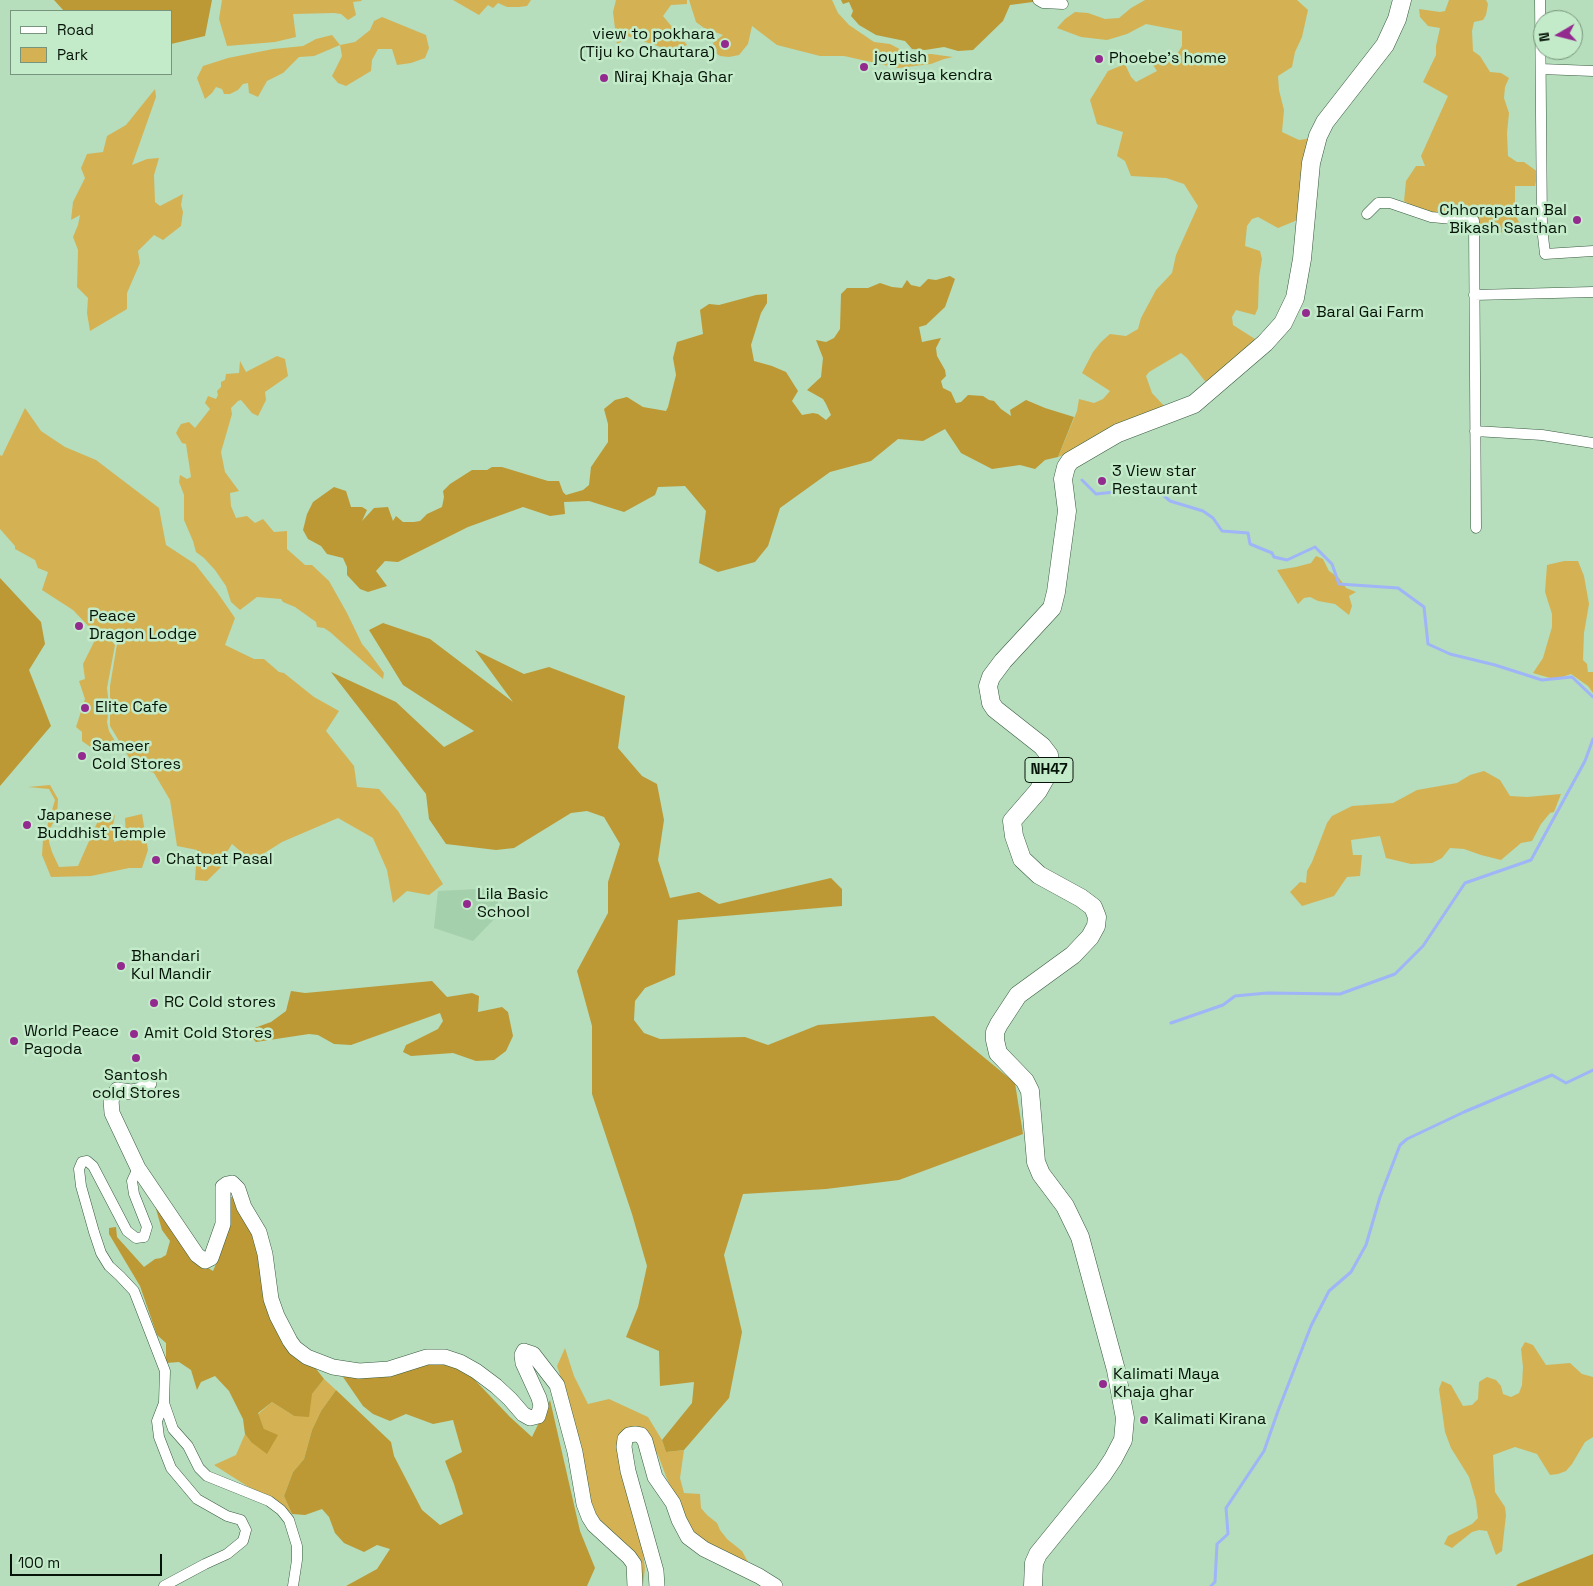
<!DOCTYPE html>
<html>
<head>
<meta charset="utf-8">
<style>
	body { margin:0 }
	#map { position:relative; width:1593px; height:1586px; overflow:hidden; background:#b6ddbc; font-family:"Space Grotesk",sans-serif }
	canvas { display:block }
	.legend { position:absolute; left:10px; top:10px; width:162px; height:65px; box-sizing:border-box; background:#c3ebc9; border:1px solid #77957c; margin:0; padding:6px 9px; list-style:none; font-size:15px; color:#061308 }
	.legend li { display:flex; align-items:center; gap:10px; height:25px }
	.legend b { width:25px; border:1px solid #77957c }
	.north { position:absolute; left:1533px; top:10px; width:50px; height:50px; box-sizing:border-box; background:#c3ebc9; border:1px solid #77957c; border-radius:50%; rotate:262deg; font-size:14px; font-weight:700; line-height:20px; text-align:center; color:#061308 }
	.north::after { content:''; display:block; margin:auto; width:18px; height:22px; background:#932b8f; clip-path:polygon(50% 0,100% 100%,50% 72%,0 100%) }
	.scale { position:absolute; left:10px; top:1554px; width:152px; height:22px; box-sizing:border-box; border:2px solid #061308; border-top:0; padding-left:6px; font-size:15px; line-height:18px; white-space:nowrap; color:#061308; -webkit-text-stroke:4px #c3ebc9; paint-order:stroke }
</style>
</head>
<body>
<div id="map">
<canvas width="1593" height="1586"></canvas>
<ul class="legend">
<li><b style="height:6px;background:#fff"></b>Road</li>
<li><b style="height:14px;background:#d4b254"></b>Park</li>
</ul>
<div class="north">N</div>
<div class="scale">100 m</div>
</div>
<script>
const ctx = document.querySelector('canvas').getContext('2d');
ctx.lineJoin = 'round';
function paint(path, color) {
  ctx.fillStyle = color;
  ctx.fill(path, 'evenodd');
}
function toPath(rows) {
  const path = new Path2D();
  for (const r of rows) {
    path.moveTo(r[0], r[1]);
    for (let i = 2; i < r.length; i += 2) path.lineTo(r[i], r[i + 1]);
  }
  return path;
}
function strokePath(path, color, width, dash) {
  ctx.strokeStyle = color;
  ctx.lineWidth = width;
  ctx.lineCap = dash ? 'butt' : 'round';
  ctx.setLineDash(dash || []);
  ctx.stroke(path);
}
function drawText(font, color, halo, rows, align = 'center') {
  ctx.font = font + ' "Space Grotesk",sans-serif';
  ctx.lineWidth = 5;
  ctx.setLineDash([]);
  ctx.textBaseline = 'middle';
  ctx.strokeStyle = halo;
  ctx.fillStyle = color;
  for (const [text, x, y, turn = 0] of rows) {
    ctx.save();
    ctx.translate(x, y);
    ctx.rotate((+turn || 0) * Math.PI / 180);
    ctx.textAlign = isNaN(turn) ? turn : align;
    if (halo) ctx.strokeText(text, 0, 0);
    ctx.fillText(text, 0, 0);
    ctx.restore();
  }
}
paint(toPath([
	[499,888,497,916,473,941,434,928,438,891]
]), '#a4d0ab');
paint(toPath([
	[222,0,362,0,361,1,353,2,356,15,348,20,341,14,334,13,293,14,296,37,275,42,227,46,219,19],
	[453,0,531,0,527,6,519,7,507,7,498,3,493,8,488,5,479,15],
	[616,0,687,0,687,4,671,5,663,16,687,45,676,50,667,49,627,36,617,45,613,12],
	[689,0,832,0,838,13,849,25,874,42,890,44,911,55,931,54,953,57,944,59,931,64,898,68,844,56,820,56,777,45,752,26,748,44,739,55,729,57,720,56,714,52,713,43,723,35,704,28,696,22],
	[1145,0,1297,0,1308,10,1302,37,1295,52,1292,67,1278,76,1279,90,1284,110,1282,132,1299,140,1313,138,1300,219,1278,228,1258,217,1252,219,1247,226,1245,246,1260,251,1262,259,1259,277,1258,308,1255,315,1236,310,1232,317,1233,325,1255,339,1248,348,1208,385,1187,358,1181,353,1149,372,1146,376,1152,393,1166,408,1083,447,1058,457,1077,411,1079,399,1094,403,1103,399,1110,391,1082,373,1093,352,1101,342,1110,334,1126,336,1138,329,1141,318,1156,290,1172,273,1176,255,1198,206,1184,184,1166,178,1131,176,1125,161,1117,156,1123,132,1097,124,1090,100,1108,71,1125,64,1131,77,1136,82,1157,71,1151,62,1155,55,1172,63,1182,46,1182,31,1146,24,1127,34,1107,40,1081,37,1057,28,1065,19,1075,12,1088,13,1105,19,1119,18,1131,8],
	[1449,0,1486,0,1488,4,1486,15,1483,20,1474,22,1472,31,1473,51,1480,56,1490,72,1501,73,1509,78,1505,87,1504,98,1509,113,1507,133,1508,156,1517,162,1524,162,1538,172,1535,186,1515,186,1515,208,1512,209,1519,222,1531,230,1510,230,1500,233,1483,235,1476,219,1419,210,1404,201,1406,181,1416,166,1425,166,1421,156,1448,96,1423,82,1436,55,1436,46,1440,28,1428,26,1420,17,1419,9,1440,12,1445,11],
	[382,17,426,35,429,48,425,58,411,63,397,65,392,49,378,49,372,60,371,71,346,86,338,83,332,76,342,56,340,45,314,56,299,57,283,73,267,81,258,97,249,93,248,83,243,84,238,90,230,94,224,94,222,89,216,87,212,93,205,99,197,78,203,66,228,58,273,49,303,46,316,39,332,35,340,45,355,42,370,30,374,21],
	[155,89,156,97,132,165,147,159,159,158,154,175,155,202,160,206,183,194,181,205,183,212,181,226,163,240,154,235,138,251,140,263,127,293,127,309,90,331,87,313,88,298,77,287,78,250,73,237,78,225,80,215,71,220,73,202,85,178,81,168,87,154,103,152,107,136,126,125],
	[277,356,285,359,288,376,265,392,266,400,258,416,252,413,241,400,238,401,231,408,232,414,221,452,225,472,239,491,230,493,231,506,236,518,247,516,255,523,263,519,274,532,287,531,287,549,305,565,312,565,329,581,347,613,362,644,368,651,384,673,383,679,330,632,324,628,317,627,316,622,295,607,283,602,281,599,257,597,240,610,231,602,226,586,215,570,204,558,196,552,193,541,184,520,184,495,179,482,180,475,187,479,191,477,186,444,182,443,176,433,178,429,181,424,189,422,195,428,210,409,205,403,208,396,216,399,218,395,217,391,221,387,221,382,225,380,226,374,239,373,240,361,246,372],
	[25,408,41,431,65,447,96,460,159,508,166,545,195,564,217,592,235,618,225,645,254,659,264,659,279,672,284,673,314,697,339,711,326,731,354,766,357,787,379,789,398,811,443,884,429,895,407,891,393,903,387,870,373,838,338,818,282,842,252,861,232,844,220,863,221,867,207,881,195,880,197,850,177,846,170,800,154,773,133,764,110,726,110,686,117,644,110,636,96,634,73,610,42,590,48,572,38,568,35,560,15,549,15,546,0,529,0,455,2,456],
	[1316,556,1323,559,1329,571,1339,578,1346,588,1356,592,1349,596,1352,606,1349,615,1335,604,1318,601,1310,597,1304,598,1298,604,1277,570,1296,567,1311,563],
	[1564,561,1578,561,1584,576,1589,604,1584,633,1583,660,1587,664,1588,672,1593,672,1593,693,1588,686,1571,674,1559,678,1550,678,1533,673,1543,658,1552,627,1552,614,1545,592,1547,565],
	[97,636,109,638,115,645,107,688,109,706,107,722,109,731,122,753,96,751,82,741,82,732,76,727,85,699,79,681,85,679,83,664],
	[1484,771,1500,780,1510,796,1527,797,1561,794,1554,812,1550,813,1541,824,1532,841,1521,843,1501,860,1481,855,1464,849,1450,848,1442,858,1432,863,1411,864,1386,858,1380,836,1351,840,1353,855,1362,855,1360,876,1347,877,1334,896,1302,906,1290,892,1300,882,1306,883,1307,871,1312,862,1327,823,1332,816,1352,806,1393,803,1417,790,1457,783,1470,775],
	[50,785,58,799,57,815,50,829,49,842,52,852,59,867,78,866,97,823,115,815,113,825,114,842,126,839,125,818,142,814,148,850,142,868,129,868,91,876,51,877,42,855,43,840,55,800,49,789,28,787],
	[1525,1342,1533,1345,1546,1365,1570,1363,1582,1374,1593,1377,1593,1437,1585,1442,1572,1464,1566,1471,1558,1474,1550,1475,1537,1454,1515,1447,1493,1455,1495,1492,1505,1507,1506,1515,1502,1551,1496,1555,1487,1531,1479,1530,1472,1532,1452,1548,1444,1544,1448,1536,1472,1524,1478,1518,1476,1501,1469,1477,1451,1448,1445,1432,1439,1389,1442,1381,1451,1385,1463,1406,1472,1405,1478,1399,1479,1382,1487,1377,1496,1380,1501,1386,1503,1394,1511,1397,1519,1393,1522,1385,1523,1367,1521,1349],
	[565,1348,574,1376,588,1404,609,1399,648,1417,662,1440,666,1452,684,1450,680,1478,684,1493,700,1494,701,1508,707,1515,717,1523,720,1530,727,1539,742,1551,748,1562,738,1561,696,1538,667,1479,658,1455,642,1431,630,1431,619,1435,618,1445,641,1539,645,1568,643,1586,639,1586,606,1533,586,1495,567,1396,557,1366],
	[324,1379,336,1390,321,1411,312,1430,304,1459,293,1472,284,1496,292,1514,277,1501,247,1486,214,1465,236,1455,245,1434,251,1442,264,1429,258,1414,272,1402,294,1416]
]), '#d4b254');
paint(toPath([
	[54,0,212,0,205,36,171,44,171,11,64,11],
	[841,0,1048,0,1010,5,1003,21,973,50,958,51,944,47,925,50,912,49,905,41,876,35,859,25,851,16,853,11,849,2,843,4],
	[950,276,955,279,945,307,926,325,919,327,922,342,941,338,936,348,937,356,945,370,946,376,941,381,943,388,951,392,956,403,961,402,968,395,983,396,989,400,994,401,1001,409,1011,416,1010,410,1026,400,1045,408,1074,417,1058,457,1045,460,1035,469,1020,465,992,469,961,453,945,429,923,441,898,439,871,461,830,472,780,508,768,546,755,562,718,572,699,563,706,511,685,486,658,487,655,495,624,512,589,501,564,502,565,514,550,516,523,507,468,527,398,562,385,561,376,571,387,586,368,592,360,589,347,575,347,567,343,558,327,554,321,546,308,539,303,530,307,514,313,502,334,487,346,491,351,507,362,507,367,510,362,521,374,508,388,507,393,521,396,516,403,522,414,522,420,521,427,514,442,507,444,497,443,491,450,484,472,470,487,470,492,467,502,467,548,481,559,481,563,492,566,495,583,490,589,485,591,467,608,442,608,424,604,409,615,400,627,397,643,407,666,411,668,407,676,375,673,358,677,342,703,334,700,310,709,304,719,305,756,295,767,294,767,303,761,313,751,345,754,361,772,366,786,372,798,391,792,401,802,415,813,413,818,414,826,420,831,415,826,404,823,399,807,390,821,377,823,358,816,340,826,342,834,338,840,329,841,294,847,288,868,288,880,283,892,287,902,288,907,280,911,285,920,287,928,279,936,280],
	[0,578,41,622,45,644,29,670,51,726,0,786],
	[383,623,430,639,513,702,475,650,524,674,549,667,625,696,618,748,642,776,657,784,664,820,658,860,670,898,699,892,719,904,831,878,842,889,842,906,678,920,675,975,645,988,635,1001,634,1020,644,1033,660,1039,745,1037,768,1045,818,1025,934,1016,1015,1083,1023,1134,899,1180,826,1189,743,1194,724,1255,742,1332,729,1398,684,1450,666,1452,662,1440,692,1403,694,1382,660,1386,659,1351,626,1337,638,1307,647,1266,632,1214,592,1094,592,1026,577,971,608,913,608,882,620,844,604,817,587,811,571,813,514,848,496,850,446,844,429,819,426,794,331,672,396,702,444,747,474,731,403,685,369,630],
	[432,981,447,997,472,993,479,996,478,1012,502,1007,508,1012,513,1036,506,1051,494,1060,476,1061,453,1053,411,1056,403,1052,406,1045,438,1029,443,1021,440,1013,351,1045,334,1044,318,1035,309,1034,256,1042,246,1031,271,1022,286,1011,291,991,305,993,327,991],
	[228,1195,235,1199,259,1243,266,1289,310,1361,324,1379,312,1394,309,1417,294,1416,272,1402,258,1413,264,1429,278,1435,267,1454,251,1442,245,1434,243,1419,229,1391,215,1376,201,1382,197,1390,191,1370,179,1362,166,1363,166,1343,157,1335,140,1286,109,1234,109,1228,116,1227,117,1237,144,1267,155,1259,161,1258,166,1255,170,1241,162,1230,154,1202,203,1265,213,1271,218,1259],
	[442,1360,472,1377,510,1417,532,1437,550,1400,580,1531,595,1568,587,1586,346,1586,377,1569,390,1549,377,1545,364,1552,344,1543,335,1533,329,1517,322,1509,305,1515,292,1514,284,1496,293,1472,304,1459,312,1430,321,1411,336,1390,391,1442,394,1456,422,1510,440,1525,463,1514,454,1484,445,1461,462,1452,453,1420,433,1424,406,1414,390,1421,373,1414,363,1406,343,1377,412,1369],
	[1593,1554,1593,1586,1516,1586,1518,1584]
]), '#bc9934');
strokePath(toPath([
	[1082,480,1096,494,1133,490,1146,494,1162,494,1170,501,1203,511,1213,518,1222,531,1248,533,1250,544,1272,553,1274,557,1287,560,1315,547,1332,564,1339,584,1398,588,1424,607,1428,644,1450,654,1495,665,1542,680,1572,677,1593,697],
	[1171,1023,1223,1005,1235,996,1267,993,1340,994,1395,974,1423,946,1465,883,1531,860,1585,761,1593,739],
	[1211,1586,1215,1582,1217,1544,1228,1534,1226,1508,1264,1451,1278,1411,1311,1326,1329,1291,1351,1272,1366,1245,1380,1197,1400,1145,1407,1139,1464,1112,1552,1075,1566,1083,1593,1070]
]), '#9fb5f7', 3);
const minor = toPath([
	[1038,0,1043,3,1063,4],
	[1540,0,1542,227,1545,254,1593,251],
	[1541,69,1593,71],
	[1367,214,1378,203,1390,203,1431,217,1474,221,1476,528],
	[1474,295,1593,292],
	[1475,431,1542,435,1593,443],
	[138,1168,132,1181,134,1194,147,1227,144,1237,136,1238,127,1231,93,1166,87,1161,82,1162,79,1169,81,1186,94,1232,101,1253,109,1266,120,1276,134,1291,165,1371,164,1403,157,1421,159,1437,171,1468,197,1499,227,1516,241,1520,246,1530,243,1541,227,1554,205,1564,164,1586],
	[164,1403,173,1429,188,1446,199,1468,207,1476,269,1501,281,1510,289,1520,297,1546,297,1560,293,1586]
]);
const secondary = toPath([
	[149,1083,141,1090,131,1092,117,1090,111,1100,112,1113,138,1168,197,1255,205,1261,211,1258,223,1224,223,1187,227,1184,232,1183,238,1189,244,1207,259,1232,265,1254,271,1299,277,1316,290,1341,295,1348,307,1357,333,1367,359,1371,389,1369,427,1357,445,1357,460,1362,476,1371,496,1386,510,1399,523,1414,530,1418,538,1416,541,1406,539,1398,523,1363,522,1355,524,1351,533,1354,557,1385,575,1452,584,1504,589,1517,594,1525,629,1557,634,1564,635,1586],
	[657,1586,656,1571,628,1471,624,1447,625,1439,629,1435,635,1434,641,1435,645,1441,655,1477,673,1503,679,1520,688,1537,704,1549,759,1576,775,1586]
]);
const trunk = toPath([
	[1033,1586,1034,1563,1038,1554,1103,1474,1113,1459,1123,1440,1125,1418,1116,1370,1080,1237,1065,1206,1041,1174,1036,1162,1030,1091,1025,1081,998,1053,995,1040,995,1032,999,1024,1018,995,1073,955,1090,937,1096,926,1097,917,1093,907,1081,898,1039,875,1022,859,1014,836,1012,821,1038,791,1046,777,1050,768,1049,755,1042,746,995,709,991,703,988,686,991,677,1003,661,1052,608,1056,592,1067,511,1063,479,1066,467,1070,461,1118,433,1194,404,1265,343,1283,323,1295,298,1302,259,1311,163,1318,136,1325,122,1385,45,1397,19,1402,0]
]);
strokePath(minor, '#385b3f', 11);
strokePath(secondary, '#385b3f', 16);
strokePath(trunk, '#385b3f', 19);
strokePath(minor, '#fff', 10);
strokePath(secondary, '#fff', 15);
strokePath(trunk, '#fff', 18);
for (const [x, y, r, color] of [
	[725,44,5,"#932b8f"],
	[1099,59,5,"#932b8f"],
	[864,67,5,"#932b8f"],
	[604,78,5,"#932b8f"],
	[1577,220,5,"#932b8f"],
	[1306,313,5,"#932b8f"],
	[1102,481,5,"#932b8f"],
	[79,626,5,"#932b8f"],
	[85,708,5,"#932b8f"],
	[82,756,5,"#932b8f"],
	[27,825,5,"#932b8f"],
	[156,860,5,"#932b8f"],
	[467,904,5,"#932b8f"],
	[121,966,5,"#932b8f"],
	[154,1003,5,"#932b8f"],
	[134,1034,5,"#932b8f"],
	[14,1041,5,"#932b8f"],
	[136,1058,5,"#932b8f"],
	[1103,1384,5,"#932b8f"],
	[1144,1420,5,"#932b8f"]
]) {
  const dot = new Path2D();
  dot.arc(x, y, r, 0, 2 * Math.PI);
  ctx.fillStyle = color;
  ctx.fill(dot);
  strokePath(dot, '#c3ebc9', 2);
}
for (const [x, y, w] of [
	[1049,770,48]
]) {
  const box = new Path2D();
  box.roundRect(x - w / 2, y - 12.5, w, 25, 4);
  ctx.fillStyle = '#c3ebc9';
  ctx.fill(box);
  strokePath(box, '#061308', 1);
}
drawText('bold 15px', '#061308', null, [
	["NH47",1049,770]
]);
drawText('16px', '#061308', '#c3ebc9', [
	["view to pokhara",715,35,"right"],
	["(Tiju ko Chautara)",715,53,"right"],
	["joytish",874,58],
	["vawisya kendra",874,76],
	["Phoebe's home",1109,59],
	["Niraj Khaja Ghar",614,78],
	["Chhorapatan Bal",1567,211,"right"],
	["Bikash Sasthan",1567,229,"right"],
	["Baral Gai Farm",1316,313],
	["3 View star",1112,472],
	["Restaurant",1112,490],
	["Peace",89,617],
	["Dragon Lodge",89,635],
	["Elite Cafe",95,708],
	["Sameer",92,747],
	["Cold Stores",92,765],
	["Japanese",37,816],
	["Buddhist Temple",37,834],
	["Chatpat Pasal",166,860],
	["Lila Basic",477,895],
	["School",477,913],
	["Bhandari",131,957],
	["Kul Mandir",131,975],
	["RC Cold stores",164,1003],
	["World Peace",24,1032],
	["Pagoda",24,1050],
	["Amit Cold Stores",144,1034],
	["Santosh",136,1076,"center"],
	["cold Stores",136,1094,"center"],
	["Kalimati Maya",1113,1375],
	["Khaja ghar",1113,1393],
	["Kalimati Kirana",1154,1420]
], 'left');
</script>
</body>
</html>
